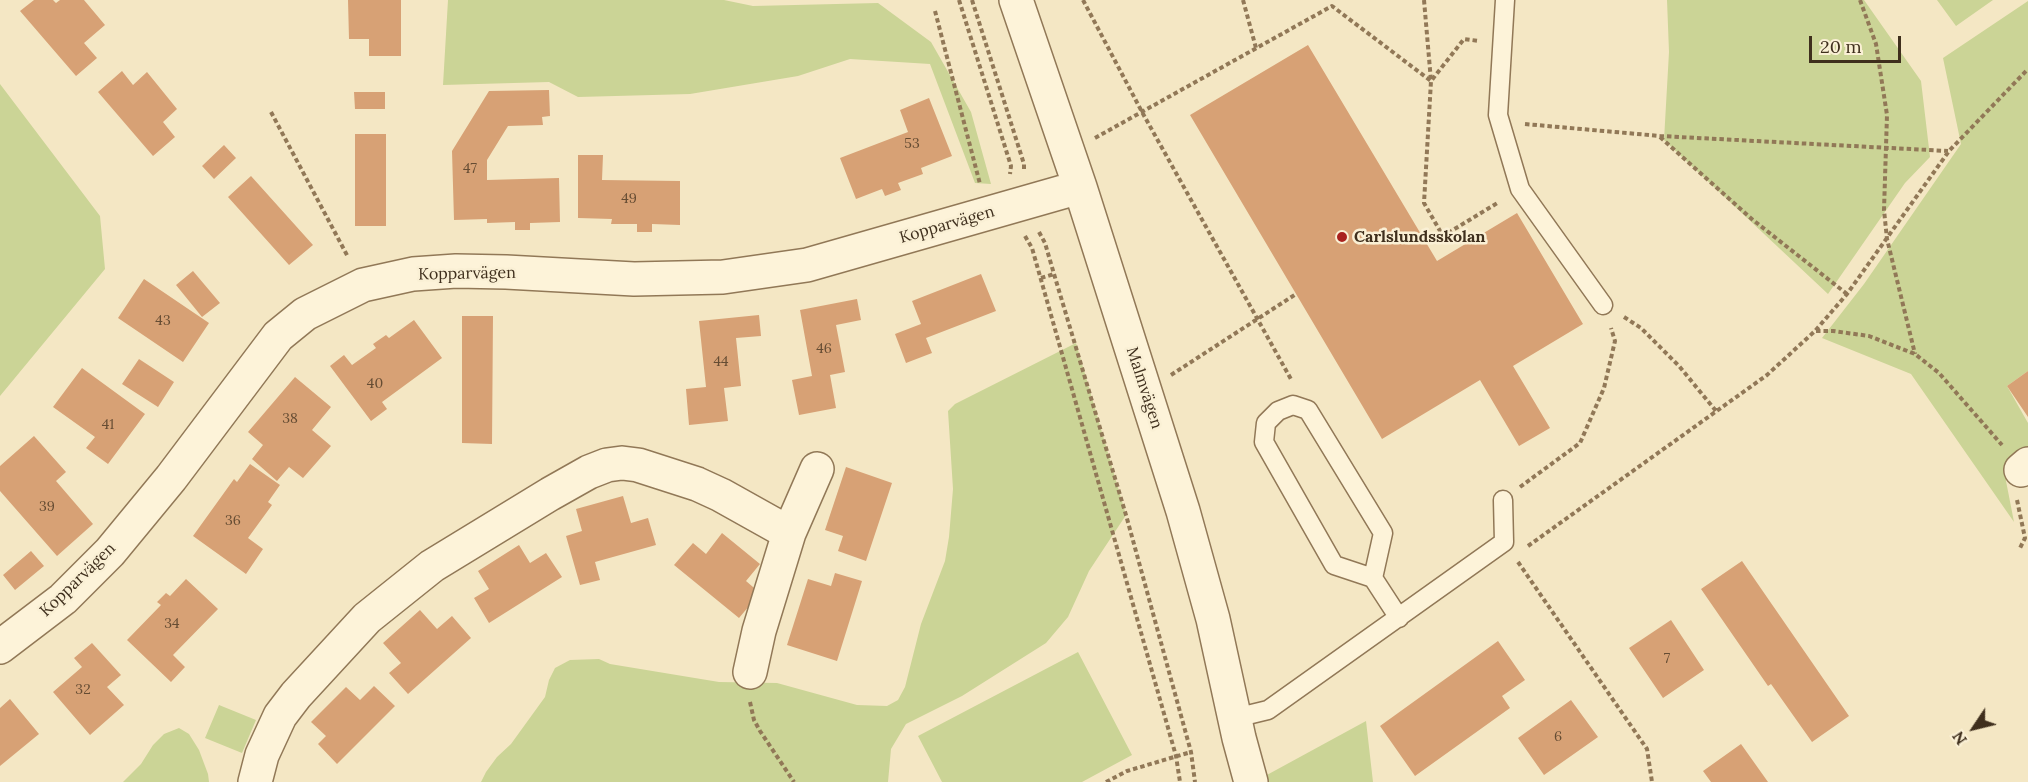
<!DOCTYPE html>
<html>
<head>
<meta charset="utf-8">
<style>
	body { margin:0 }
	#map { position:relative; width:2028px; height:782px; overflow:hidden; background:#f4e7c4; font-family:Lora,serif }
	canvas { display:block }
	.north { position:absolute; left:1944px; top:698px; width:60px; height:60px; -webkit-text-stroke:4px #faf0d5; paint-order:stroke; rotate:235deg; font-size:16px; font-weight:700; line-height:24px; text-align:center; color:#3f2f1d }
	.north::after { content:''; display:block; margin:auto; width:21px; height:27px; background:#3f2f1d; clip-path:polygon(50% 0,100% 100%,50% 72%,0 100%) }
	.scale { position:absolute; left:1809px; top:36px; width:92px; height:27px; box-sizing:border-box; border:3px solid #3f2f1d; border-top:0; padding-left:8px; font-size:18px; line-height:21px; white-space:nowrap; color:#3f2f1d; -webkit-text-stroke:4px #faf0d5; paint-order:stroke }
</style>
</head>
<body>
<div id="map">
<canvas width="2028" height="782"></canvas>
<div class="north">N</div>
<div class="scale">20 m</div>
</div>
<script>
const ctx = document.querySelector('canvas').getContext('2d');
ctx.lineJoin = 'round';
function paint(path, color) {
  ctx.fillStyle = color;
  ctx.fill(path, 'evenodd');
}
function toPath(rows) {
  const path = new Path2D();
  for (const r of rows) {
    path.moveTo(r[0], r[1]);
    for (let i = 2; i < r.length; i += 2) path.lineTo(r[i], r[i + 1]);
  }
  return path;
}
function strokePath(path, color, width, dash) {
  ctx.strokeStyle = color;
  ctx.lineWidth = width;
  ctx.lineCap = dash ? 'butt' : 'round';
  ctx.setLineDash(dash || []);
  ctx.stroke(path);
}
function drawText(font, color, halo, rows, align = 'center') {
  ctx.font = font + ' Lora,serif';
  ctx.lineWidth = 5;
  ctx.setLineDash([]);
  ctx.textBaseline = 'middle';
  ctx.strokeStyle = halo;
  ctx.fillStyle = color;
  for (const [text, x, y, turn = 0] of rows) {
    ctx.save();
    ctx.translate(x, y);
    ctx.rotate((+turn || 0) * Math.PI / 180);
    ctx.textAlign = isNaN(turn) ? turn : align;
    if (halo) ctx.strokeText(text, 0, 0);
    ctx.fillText(text, 0, 0);
    ctx.restore();
  }
}
paint(toPath([
	[448,0,724,0,753,6,878,3,931,42,971,112,991,184,975,183,930,64,850,59,798,76,690,94,578,97,549,82,443,85],
	[1667,0,1864,0,1921,81,1930,157,1905,183,1828,294,1664,140,1669,52],
	[1937,0,1993,0,1956,26],
	[2028,1,2028,371,2007,386,2028,423,2028,453,2008,467,2006,481,2014,522,1911,374,1822,338,1864,284,1961,144,1943,58],
	[0,84,100,216,105,269,0,396],
	[1076,343,1126,515,1089,571,1068,617,1046,643,962,696,906,724,891,749,888,782,481,782,486,772,497,757,511,744,545,697,549,680,555,668,570,660,599,659,610,664,719,682,777,683,857,705,887,706,898,700,905,687,921,624,945,561,949,537,953,489,948,411,955,404],
	[1078,652,1132,755,1082,782,942,782,918,736],
	[219,705,256,720,242,753,205,738],
	[1366,721,1373,782,1254,782],
	[179,728,189,734,199,750,208,774,209,782,123,782,141,764,153,745,164,734]
]), '#cbd496');
paint(toPath([
	[34,0,53,0,56,3,60,0,84,0,105,25,84,43,97,58,76,76,20,11],
	[348,0,401,0,401,56,369,56,369,39,349,39],
	[1308,45,1437,261,1517,213,1583,324,1513,366,1550,428,1519,446,1480,380,1382,439,1190,115],
	[122,71,133,85,147,72,177,109,163,122,175,137,153,156,98,92],
	[549,90,550,116,542,117,543,125,508,126,487,160,487,180,559,178,560,222,530,223,530,230,515,230,515,222,487,223,487,219,454,220,452,151,489,91],
	[354,92,385,92,385,109,355,109],
	[929,98,952,156,921,168,923,174,898,183,901,190,885,196,882,189,856,199,840,158,908,132,900,110],
	[355,134,386,134,386,226,355,226],
	[224,145,236,158,214,179,202,166],
	[578,155,603,155,602,180,680,181,680,225,652,224,652,232,637,232,637,224,611,224,612,219,578,218],
	[251,176,313,245,289,265,228,197],
	[193,271,220,303,202,317,176,285],
	[981,274,996,311,926,338,932,353,906,363,895,334,921,324,912,301],
	[144,279,209,323,183,362,118,318],
	[857,299,861,320,836,325,845,372,830,375,836,408,799,415,792,380,812,376,800,310],
	[759,315,761,336,736,338,741,386,724,388,728,421,689,425,686,389,706,387,699,321],
	[462,316,493,316,492,444,462,443],
	[414,320,442,358,382,402,387,409,371,421,330,366,344,355,352,365,376,348,373,344,386,335,389,338],
	[139,359,174,382,158,407,122,384],
	[82,368,145,414,108,464,86,448,95,437,53,407],
	[2028,371,2028,417,2007,386],
	[295,377,331,407,312,430,331,446,303,478,289,467,277,481,252,459,263,445,248,432],
	[34,436,66,472,56,481,93,524,57,556,0,491,0,466],
	[250,464,280,485,268,502,272,505,248,538,263,549,246,574,193,536,234,479,237,482],
	[846,467,892,483,866,561,838,551,843,536,825,530],
	[623,496,631,523,648,518,656,545,595,562,600,580,580,585,566,536,582,531,576,509],
	[722,533,760,564,746,581,760,593,739,618,674,565,693,543,706,554],
	[519,545,530,563,546,553,562,577,489,623,474,598,489,589,478,571],
	[31,551,44,566,15,590,3,575],
	[1742,561,1849,716,1812,742,1771,684,1768,686,1701,589],
	[835,573,862,581,837,661,787,645,808,579,831,586],
	[186,579,218,609,173,655,185,667,171,682,127,640,161,605,157,602,166,593,170,596],
	[420,610,437,629,452,616,471,638,408,694,389,673,401,663,383,643],
	[1671,620,1704,670,1663,698,1629,648],
	[1498,641,1525,680,1502,696,1510,708,1415,776,1380,726],
	[92,643,121,675,107,687,124,705,90,735,53,692,82,667,74,658],
	[374,686,395,706,337,764,318,744,326,736,311,722,346,687,360,700],
	[10,699,39,734,0,766,0,708],
	[1571,700,1598,737,1544,775,1518,738],
	[1741,744,1768,782,1711,782,1703,771]
]), '#d7a175');
const service = toPath([
	[1505,0,1498,115,1520,189,1603,305],
	[1373,578,1383,533,1308,410,1293,405,1278,411,1266,423,1264,442,1334,565,1373,578,1399,618],
	[1235,718,1268,710,1504,542,1503,500]
]);
const minor = toPath([
	[1016,0,1080,187,1183,511,1213,619,1239,738,1251,782],
	[2021,470,2028,464],
	[789,533,817,469],
	[0,647,63,599,110,552,171,478,278,336,305,314,363,285,413,274,456,271,506,272,634,279,723,277,807,265,1080,187],
	[255,782,262,755,280,716,296,695,367,618,432,566,550,494,589,472,607,465,622,463,638,465,697,484,721,495,789,533,759,631,750,672]
]);
strokePath(service, '#917857', 21);
strokePath(minor, '#917857', 36);
strokePath(toPath([
	[959,0,1011,166,1010,174],
	[972,0,1024,164,1024,170],
	[1083,0,1142,112,1292,381],
	[1243,0,1256,48],
	[1424,0,1431,81,1424,203,1443,236,1499,202],
	[1860,0,1876,44,1887,115,1884,210,1887,239,1915,354],
	[935,11,980,184],
	[271,112,348,257],
	[1525,124,1660,136,1948,151],
	[1660,137,1753,220,1847,294],
	[1095,138,1332,6,1431,81,1464,39,1479,41],
	[1039,232,1045,243,1054,274,1126,515,1191,752,1195,782],
	[1025,236,1032,248,1176,756,1180,782],
	[1041,278,1054,274],
	[1624,317,1641,328,1679,366,1716,411],
	[1816,331,1833,331,1869,336,1915,354,1939,373,2002,445],
	[1171,375,1296,294],
	[1520,487,1580,443,1604,388,1615,341,1611,328],
	[2017,500,2025,538,2020,548],
	[1528,546,1767,375,1815,331,1847,294,1949,151,2028,69],
	[1518,562,1647,749,1652,782],
	[750,702,754,720,760,731,794,782],
	[1106,782,1127,771,1191,752]
]), '#917857', 4, [4.5, 3]);
strokePath(service, '#fdf3d9', 18);
strokePath(minor, '#fdf3d9', 33);
for (const [x, y, r, color] of [
	[1342,237,6,"#a9221f"]
]) {
  const dot = new Path2D();
  dot.arc(x, y, r, 0, 2 * Math.PI);
  ctx.fillStyle = color;
  ctx.fill(dot);
  strokePath(dot, '#faf0d5', 2);
}
drawText('14px', '#654c33', null, [
	["53",912,144],
	["47",470,169],
	["49",629,199],
	["43",163,321],
	["46",824,349],
	["44",721,362],
	["40",375,384],
	["38",290,419],
	["41",108,425],
	["39",47,507],
	["36",233,521],
	["34",172,624],
	["7",1667,659],
	["32",83,690],
	["6",1558,737]
]);
drawText('16px', '#3f2f1d', '#faf0d5', [
	["Kopparvägen",947,225,-16],
	["Kopparvägen",467,274,-1],
	["Malmvägen",1144,388,72],
	["Kopparvägen",78,580,-44]
]);
drawText('bold 16px', '#3f2f1d', '#faf0d5', [
	["Carlslundsskolan",1354,237]
], 'left');
</script>
</body>
</html>
